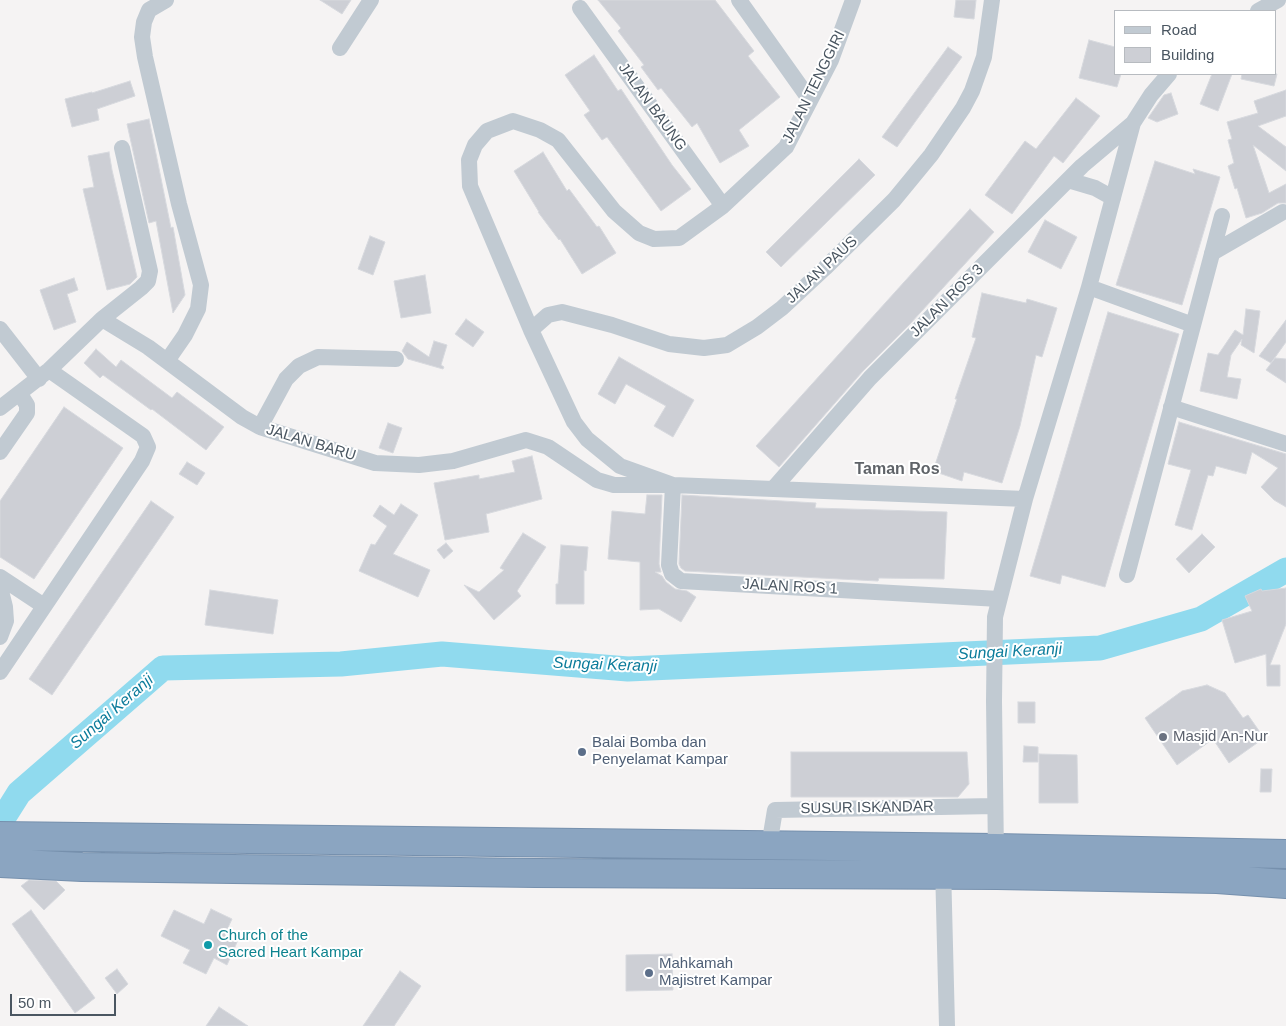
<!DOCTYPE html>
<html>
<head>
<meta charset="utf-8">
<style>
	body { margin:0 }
	#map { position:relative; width:1286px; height:1026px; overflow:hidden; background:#f5f3f3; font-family:Arial,sans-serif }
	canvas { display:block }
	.legend { position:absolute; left:1114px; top:10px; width:162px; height:65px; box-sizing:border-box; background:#fff; border:1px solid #b7bbc0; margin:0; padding:6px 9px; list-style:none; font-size:15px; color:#4a5661 }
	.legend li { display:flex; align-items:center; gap:10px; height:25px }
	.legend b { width:25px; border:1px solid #b7bbc0 }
	.scale { position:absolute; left:10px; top:994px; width:106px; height:22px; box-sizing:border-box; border:2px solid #4a5661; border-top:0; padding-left:6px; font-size:15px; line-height:18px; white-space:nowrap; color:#4a5661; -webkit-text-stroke:4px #fff; paint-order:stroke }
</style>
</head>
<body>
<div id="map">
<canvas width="1286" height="1026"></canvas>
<ul class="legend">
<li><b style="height:6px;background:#c1cad2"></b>Road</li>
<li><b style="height:14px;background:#cdcfd5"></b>Building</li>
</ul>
<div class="scale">50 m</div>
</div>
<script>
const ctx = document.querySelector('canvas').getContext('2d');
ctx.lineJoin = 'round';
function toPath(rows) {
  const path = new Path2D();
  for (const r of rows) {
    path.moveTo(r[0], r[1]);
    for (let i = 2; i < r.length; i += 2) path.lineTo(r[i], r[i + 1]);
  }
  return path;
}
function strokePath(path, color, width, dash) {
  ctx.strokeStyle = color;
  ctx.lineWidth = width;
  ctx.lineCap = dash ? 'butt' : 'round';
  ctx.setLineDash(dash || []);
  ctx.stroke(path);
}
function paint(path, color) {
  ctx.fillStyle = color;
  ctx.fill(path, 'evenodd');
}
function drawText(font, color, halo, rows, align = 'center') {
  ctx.font = font + ' Arial,sans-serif';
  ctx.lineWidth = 4;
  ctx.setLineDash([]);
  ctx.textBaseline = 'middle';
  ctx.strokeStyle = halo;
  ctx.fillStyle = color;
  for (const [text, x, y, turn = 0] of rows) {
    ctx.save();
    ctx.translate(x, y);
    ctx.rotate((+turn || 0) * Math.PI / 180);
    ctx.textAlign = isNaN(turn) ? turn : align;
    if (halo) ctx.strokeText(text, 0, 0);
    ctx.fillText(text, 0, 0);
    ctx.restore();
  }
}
strokePath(toPath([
	[0,823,19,793,163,668,341,664,442,654,628,669,1100,648,1201,619,1286,570]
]), '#90daee', 25);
const building = toPath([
	[320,0,351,0,342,14,320,0],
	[598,0,715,0,754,51,748,56,780,97,739,130,749,146,720,163,697,123,692,127,661,88,658,90,641,67,644,65,618,31,621,28,598,0],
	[956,0,976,0,974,19,954,17,956,0],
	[1089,40,1115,47,1115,74,1121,74,1117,87,1079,78,1089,40],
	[948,47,962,57,897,147,882,137,948,47],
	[594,55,618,91,621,89,672,165,691,189,661,211,607,137,602,140,584,115,590,111,565,75,594,55],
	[1212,74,1232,74,1218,111,1200,104,1212,74],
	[1242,74,1277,74,1274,86,1241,79,1242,74],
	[130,81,135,96,97,109,99,120,72,127,65,99,92,92,92,93,130,81],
	[1286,90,1286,116,1258,126,1286,147,1286,171,1253,145,1269,193,1286,184,1286,203,1278,203,1262,213,1246,218,1237,188,1235,189,1228,166,1234,163,1228,140,1232,139,1227,122,1258,113,1254,101,1286,90],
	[1171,93,1178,114,1157,122,1148,118,1164,95,1171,93],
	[1076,98,1100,116,1063,163,1054,156,1012,214,985,195,1025,141,1036,149,1076,98],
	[149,119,171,228,173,227,185,295,173,313,156,221,149,223,127,124,149,119],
	[109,152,112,170,137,277,130,284,107,290,83,189,94,187,88,156,109,152],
	[543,152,567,191,569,189,597,227,599,226,616,253,582,274,560,239,559,240,538,212,539,212,514,171,543,152],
	[859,159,875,175,781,267,766,252,859,159],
	[1155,161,1195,174,1193,169,1220,177,1182,305,1116,285,1155,161],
	[970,209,994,232,910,324,863,371,779,467,756,446,970,209],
	[1045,220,1077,237,1061,269,1028,252,1045,220],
	[370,236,385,242,373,275,358,269,370,236],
	[425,275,431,313,401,318,394,281,425,275],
	[74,278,78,290,67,294,76,322,54,330,40,290,74,278],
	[982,293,1026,303,1027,299,1057,308,1042,357,1036,355,1020,426,1002,483,964,472,962,481,933,471,957,399,955,399,976,338,972,337,982,293],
	[1246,309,1260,311,1254,353,1241,345,1242,339,1231,355,1227,377,1241,379,1237,399,1200,391,1208,353,1218,355,1235,330,1243,335,1246,309],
	[1108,312,1179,334,1105,587,1062,575,1060,584,1030,576,1108,312],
	[466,319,484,332,473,347,455,334,466,319],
	[1286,320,1286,342,1271,363,1259,356,1286,320],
	[434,341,447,345,441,365,444,367,443,369,408,359,402,351,407,342,429,357,434,341],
	[96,349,116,367,121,360,172,398,177,392,224,427,206,450,152,409,151,410,103,375,100,378,84,363,96,349],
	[619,357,694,400,673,437,654,426,666,406,626,384,615,404,598,394,619,357],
	[1275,358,1286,359,1286,383,1266,370,1275,358],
	[64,407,123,448,34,579,0,557,0,501,64,407],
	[1179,422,1286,454,1286,507,1274,500,1261,487,1278,468,1252,452,1246,474,1216,466,1213,476,1208,475,1192,530,1175,525,1191,470,1168,464,1179,422],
	[388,423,402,428,393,453,379,448,388,423],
	[532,456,542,499,486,514,489,532,445,540,434,483,479,475,479,479,515,472,512,461,532,456],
	[187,462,205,473,197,485,179,474,187,462],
	[647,495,662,495,659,564,661,572,655,572,662,576,666,582,675,589,687,591,696,597,681,622,659,609,640,610,640,562,608,559,612,511,645,514,647,495],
	[682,495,816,503,815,508,947,512,944,579,879,578,878,581,685,571,681,568,679,564,682,495],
	[151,501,174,517,52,695,29,679,151,501],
	[401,504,418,515,393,554,430,570,418,597,359,571,371,544,375,545,387,526,373,516,380,505,394,515,401,504],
	[523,533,546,547,517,591,521,596,494,620,464,585,479,592,504,570,500,568,523,533],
	[1202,534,1215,547,1189,573,1176,559,1202,534],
	[446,543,453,551,444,559,437,550,446,543],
	[561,545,588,547,586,571,584,570,584,604,556,604,556,584,558,584,561,545],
	[1286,588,1286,624,1270,665,1280,665,1280,686,1267,686,1266,654,1235,663,1222,620,1252,611,1245,596,1261,589,1262,591,1286,588],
	[210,590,278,600,273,634,205,625,210,590],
	[1207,685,1225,693,1243,718,1248,715,1264,738,1229,763,1213,739,1177,765,1145,718,1182,691,1207,685],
	[1018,702,1035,702,1035,723,1018,723,1018,702],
	[1024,746,1038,747,1038,762,1023,762,1024,746],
	[791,752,967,752,969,784,958,797,791,797,791,752],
	[1039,754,1077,755,1078,803,1039,803,1039,754],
	[1261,769,1272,769,1271,792,1260,792,1261,769],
	[29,880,56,881,65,890,44,910,21,886,29,880],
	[211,909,232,919,225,934,238,940,227,965,214,958,206,974,183,963,190,950,161,936,174,910,204,924,211,909],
	[31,910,95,998,75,1013,12,924,31,910],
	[672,954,673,990,626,991,626,955,672,954],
	[117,969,128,984,117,994,105,978,117,969],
	[400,971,421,986,394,1026,363,1026,400,971],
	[219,1007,248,1026,206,1026,219,1007]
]);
paint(building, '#cdcfd5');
strokePath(building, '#d7d9de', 1);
const highway = toPath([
	[0,836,996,848,1286,854],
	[0,863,82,867,535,873,997,875,1217,879,1286,884]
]);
strokePath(highway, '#7690ad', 30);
strokePath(toPath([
	[166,0,149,10,144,22,142,37,145,57,179,204,201,285,198,309,185,335,167,361],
	[739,0,810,100],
	[853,0,831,60,786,147,723,206,679,238,654,239,639,233,614,211,558,140,540,130,513,121,487,131,475,145,469,160,470,186,531,330,574,422,587,439,620,466,673,485,1025,499],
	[580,8,723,206],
	[1258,11,1278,0],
	[340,48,371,0],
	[1068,180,1095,188,1113,198],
	[1212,253,1283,212],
	[1089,287,1193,325],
	[102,319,141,288,148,281,150,271,122,148],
	[0,329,39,379],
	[531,330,548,315,562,312,612,325,669,344,704,348,727,345,757,327,782,308,825,268,894,200,931,155,963,108,972,91,984,57,992,0],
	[1171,407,1286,444],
	[0,408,49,370,102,319,148,347,242,417,260,427,375,463,419,465,453,461,526,440,548,447,597,480,614,485,673,485,669,565,672,574,681,581,999,599],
	[260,427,286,379,299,366,318,357,396,359],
	[0,452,27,413,27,405,20,394],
	[773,489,870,378,1082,166,1133,123],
	[1127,575,1222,216],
	[0,577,44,606],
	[0,587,5,607,6,621,0,637],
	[0,672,142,461,148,447,143,436,49,370],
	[769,846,775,810,995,806],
	[996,855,994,701,995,617,1025,499,1089,287,1133,123,1151,95,1169,74],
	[943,866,947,1026]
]), '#c1cad2', 16);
strokePath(highway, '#8ba5c1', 28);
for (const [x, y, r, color] of [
	[1163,737,5,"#6b7280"],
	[582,752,5,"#5c6f8a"],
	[208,945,5,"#0f9aa8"],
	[649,973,5,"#5c6f8a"]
]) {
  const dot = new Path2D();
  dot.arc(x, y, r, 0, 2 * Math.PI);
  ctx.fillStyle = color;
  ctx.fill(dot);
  strokePath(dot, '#fff', 2);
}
drawText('15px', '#4a5661', '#fff', [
	["JALAN TENGGIRI",814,87,-64],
	["JALAN BAUNG",652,107,54],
	["JALAN PAUS",822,270,-43],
	["JALAN ROS 3",947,301,-45],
	["JALAN BARU",311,443,17],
	["JALAN ROS 1",790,587,3],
	["SUSUR ISKANDAR",867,808,-1]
]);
drawText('15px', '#5b616d', '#fff', [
	["Masjid An-Nur",1173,737]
], 'left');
drawText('15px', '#4e5e75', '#fff', [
	["Balai Bomba dan",592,743],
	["Penyelamat Kampar",592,760],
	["Mahkamah",659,964],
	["Majistret Kampar",659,981]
], 'left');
drawText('15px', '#0d838f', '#fff', [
	["Church of the",218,936],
	["Sacred Heart Kampar",218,953]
], 'left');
drawText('bold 16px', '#5f6368', '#fff', [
	["Taman Ros",897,470]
]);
drawText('italic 16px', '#0c7c9b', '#fff', [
	["Sungai Keranji",1010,652,-3],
	["Sungai Keranji",605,665,2],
	["Sungai Keranji",112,712,-41]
]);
</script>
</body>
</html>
